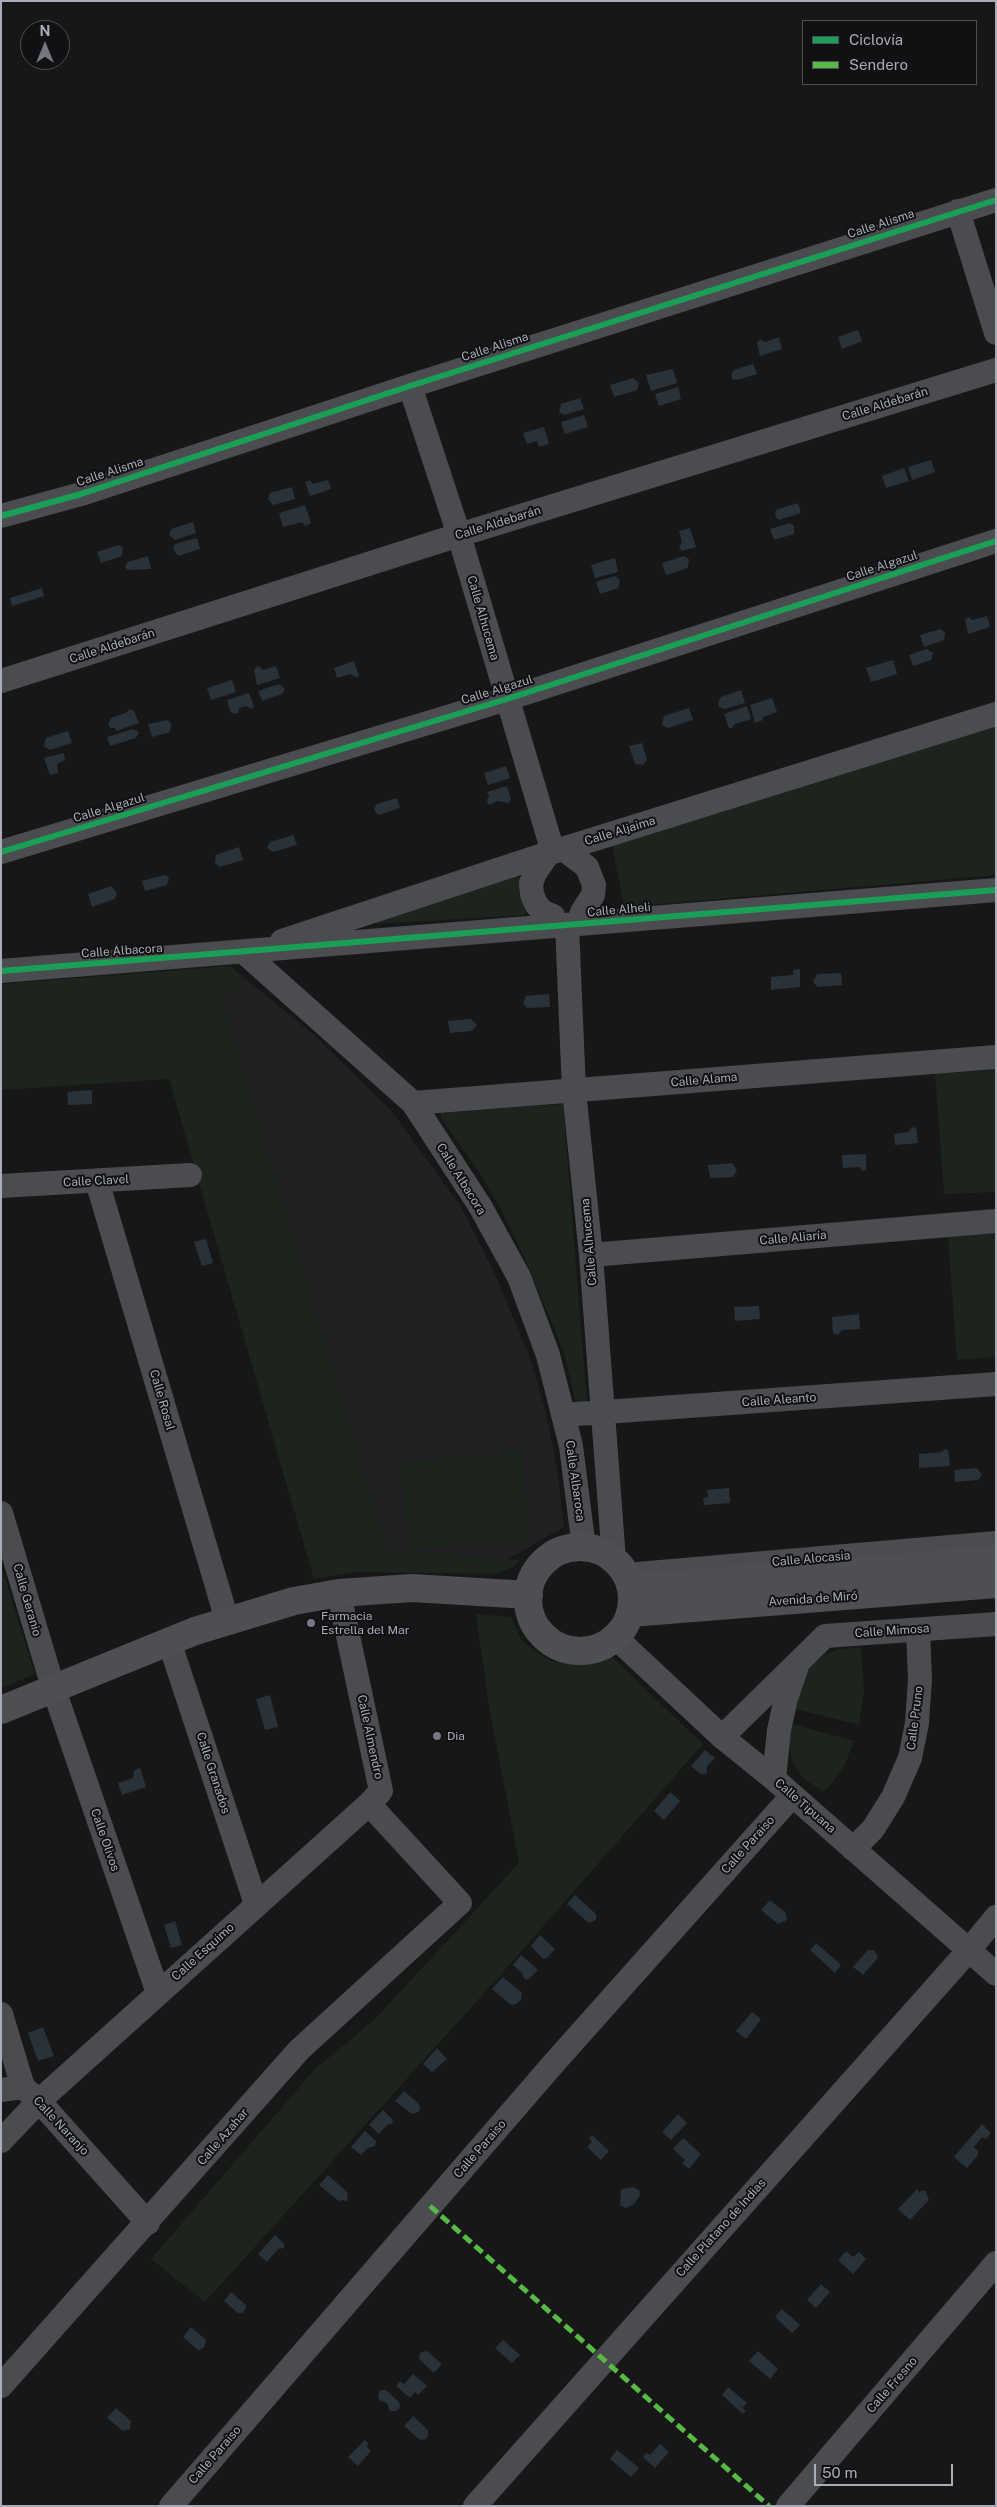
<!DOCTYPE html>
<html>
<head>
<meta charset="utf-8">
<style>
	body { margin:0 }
	#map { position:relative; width:997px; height:2507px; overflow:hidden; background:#171717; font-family:"Public Sans",sans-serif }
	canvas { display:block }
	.frame { position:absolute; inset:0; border:2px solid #a8adb8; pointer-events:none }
	.legend { position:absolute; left:802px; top:20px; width:175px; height:65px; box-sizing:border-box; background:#111113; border:1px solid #4d4f55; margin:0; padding:6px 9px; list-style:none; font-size:15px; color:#a8adb8 }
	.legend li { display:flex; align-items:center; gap:10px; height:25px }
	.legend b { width:25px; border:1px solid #4d4f55 }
	.north { position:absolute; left:20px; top:20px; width:50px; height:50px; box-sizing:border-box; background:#111113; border:1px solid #4d4f55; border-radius:50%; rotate:0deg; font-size:14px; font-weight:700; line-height:20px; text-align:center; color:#a8adb8 }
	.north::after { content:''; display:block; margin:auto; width:18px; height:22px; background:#757880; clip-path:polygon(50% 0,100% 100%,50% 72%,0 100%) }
	.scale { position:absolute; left:814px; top:2464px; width:139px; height:22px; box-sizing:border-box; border:2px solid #a8adb8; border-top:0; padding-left:6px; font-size:15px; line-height:18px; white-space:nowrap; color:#a8adb8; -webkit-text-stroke:4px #111113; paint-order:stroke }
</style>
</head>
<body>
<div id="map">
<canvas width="997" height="2507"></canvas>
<div class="frame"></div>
<ul class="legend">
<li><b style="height:6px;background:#1a9f57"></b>Ciclovía</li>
<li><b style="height:6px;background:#58b947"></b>Sendero</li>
</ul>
<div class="north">N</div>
<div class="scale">50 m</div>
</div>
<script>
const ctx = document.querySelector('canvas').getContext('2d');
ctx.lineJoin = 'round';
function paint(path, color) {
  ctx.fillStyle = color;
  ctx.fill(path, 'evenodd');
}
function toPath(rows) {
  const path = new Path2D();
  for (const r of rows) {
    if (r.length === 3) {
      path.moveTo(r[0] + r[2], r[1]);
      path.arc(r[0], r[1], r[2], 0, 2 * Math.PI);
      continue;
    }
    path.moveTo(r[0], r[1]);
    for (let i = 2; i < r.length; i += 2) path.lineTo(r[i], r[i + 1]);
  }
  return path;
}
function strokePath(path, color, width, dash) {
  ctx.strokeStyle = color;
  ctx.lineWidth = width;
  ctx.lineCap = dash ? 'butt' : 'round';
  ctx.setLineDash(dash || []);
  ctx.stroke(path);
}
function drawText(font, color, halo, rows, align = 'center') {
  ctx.font = font + ' "Public Sans",sans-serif';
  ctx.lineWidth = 4;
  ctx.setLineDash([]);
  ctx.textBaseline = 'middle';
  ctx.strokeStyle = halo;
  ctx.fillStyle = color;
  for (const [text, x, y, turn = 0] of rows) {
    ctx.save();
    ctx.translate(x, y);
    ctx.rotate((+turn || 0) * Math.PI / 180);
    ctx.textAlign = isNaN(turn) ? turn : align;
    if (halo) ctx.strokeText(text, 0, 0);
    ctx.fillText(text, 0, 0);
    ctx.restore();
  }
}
paint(toPath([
	[230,966,313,1034,391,1110,461,1207,495,1274,532,1363,547,1418,558,1475,564,1527,508,1559,387,1549,212,967]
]), '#212123');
paint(toPath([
	[996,725,996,875,624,907,612,845,726,811],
	[517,875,521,880,525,915,376,924,374,919],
	[229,966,245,979,221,997,387,1549,521,1560,511,1568,493,1574,355,1572,314,1579,169,1079,1,1090,1,984],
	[996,1070,996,1192,944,1194,935,1074],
	[563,1104,587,1402,576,1403,564,1352,525,1259,504,1215,485,1181,441,1118,441,1113],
	[996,1233,996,1357,957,1360,948,1237],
	[522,1452,529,1541,408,1549,400,1462],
	[1,1565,35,1674,1,1688],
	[476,1614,511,1617,521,1639,536,1652,551,1661,576,1664,610,1655,703,1744,496,1980,205,2302,151,2259,314,2070,375,2019,519,1863,489,1706],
	[861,1647,864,1691,859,1725,792,1708,810,1666,824,1655,840,1649],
	[789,1723,854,1741,843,1769,824,1792,804,1779,794,1765,789,1747]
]), '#1d241e');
paint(toPath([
	[858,330,862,341,842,349,838,337],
	[779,337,782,349,760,356,757,343,760,339,765,342],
	[753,364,757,374,737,380,732,379,731,375,734,370],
	[673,369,677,383,651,391,646,375],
	[633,378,639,383,637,390,614,397,610,385],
	[678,387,681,399,659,406,655,394],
	[580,398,584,409,564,415,559,412,561,404],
	[584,415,588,427,565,434,561,422],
	[544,427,549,444,539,447,537,441,527,444,523,433],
	[931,460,935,472,912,480,908,467],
	[904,468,909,481,886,488,882,476],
	[310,480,312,484,328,480,331,489,310,496,305,482],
	[292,487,295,499,273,505,268,499,270,493],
	[798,503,801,513,779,520,775,516,776,510],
	[305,505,311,523,305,526,302,522,283,527,279,513],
	[193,522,196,533,175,540,169,535,171,529],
	[790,523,794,526,794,534,774,540,770,529],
	[690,528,696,547,682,551,679,547,682,542,679,531],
	[197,538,200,549,178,556,173,549,175,544],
	[119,545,123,548,122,556,101,563,97,552],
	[148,556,151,569,127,570,125,566,128,562],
	[684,556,689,559,688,568,666,575,662,563],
	[615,558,618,572,595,578,591,565],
	[615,576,620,580,618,588,600,594,596,582],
	[42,588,44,596,12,606,10,598],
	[987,616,990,627,968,634,965,619,969,617,972,620],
	[941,629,945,633,944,640,924,647,920,635],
	[927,649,933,653,931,660,913,666,909,655],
	[893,660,897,674,871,682,866,668],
	[354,661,359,676,356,677,350,674,337,678,334,668],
	[258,666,263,670,276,666,280,678,257,685,254,670],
	[232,680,236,692,211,700,207,688],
	[279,684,285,689,282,694,262,701,258,691],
	[741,690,745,703,725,709,719,707,718,703,721,697],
	[249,693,254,707,251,709,246,706,239,708,238,713,234,714,230,711,227,700],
	[772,698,777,712,763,717,763,720,755,723,750,705],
	[747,706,751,719,735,724,732,728,729,728,724,714],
	[689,708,693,720,668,728,662,725,664,716],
	[130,709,134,711,139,723,116,731,115,728,110,728,108,725,111,718,126,713],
	[168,720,171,724,170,732,152,737,148,724],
	[133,729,139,732,136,738,110,746,107,737],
	[68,731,72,743,50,750,44,746,46,738],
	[642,743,647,760,643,765,635,764,629,746],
	[64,753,65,760,57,764,58,773,50,775,44,758],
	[506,766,510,778,488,785,484,773],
	[507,786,511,799,509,803,497,801,489,805,487,801,489,796,487,792],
	[397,798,400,808,378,815,374,809,377,804],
	[293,835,297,845,273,852,267,848,270,842],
	[239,847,243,860,220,867,215,863,216,855],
	[164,875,169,877,167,885,145,891,142,881],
	[111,886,117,893,115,899,92,907,88,894],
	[800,969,800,987,771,990,771,977,793,975,793,970],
	[841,973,842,985,818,987,813,982,817,974],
	[549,994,550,1007,527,1008,523,1003,526,996],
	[471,1019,477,1025,472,1031,450,1033,448,1021],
	[92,1090,92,1104,68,1105,67,1092],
	[912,1127,916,1128,918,1143,895,1145,894,1134,908,1132],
	[866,1154,866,1170,862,1171,860,1167,843,1168,842,1155],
	[732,1163,737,1170,733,1177,710,1178,708,1165],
	[206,1239,213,1263,202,1266,194,1242],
	[759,1306,760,1319,735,1321,734,1307],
	[859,1314,860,1329,842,1330,838,1335,833,1333,832,1317],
	[944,1449,948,1450,950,1466,919,1468,919,1454,942,1452],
	[977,1468,982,1475,978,1480,955,1482,954,1470],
	[729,1488,730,1503,704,1505,703,1498,708,1497,707,1490],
	[270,1695,278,1727,265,1730,256,1699],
	[705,1750,715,1758,707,1766,707,1773,702,1775,691,1766],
	[140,1768,146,1787,122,1795,118,1783,133,1778,134,1770],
	[670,1792,680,1801,664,1820,654,1811],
	[575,1895,596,1914,596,1920,589,1923,567,1904],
	[770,1900,786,1913,787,1920,778,1924,761,1910],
	[175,1921,182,1945,171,1948,164,1925],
	[540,1935,555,1949,547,1958,543,1959,531,1946],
	[816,1943,841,1965,835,1973,810,1950],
	[868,1950,874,1950,878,1958,863,1975,853,1967],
	[521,1955,538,1970,530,1978,526,1980,523,1977,522,1973,513,1965],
	[503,1977,522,1993,521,2000,516,2004,511,2005,492,1989],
	[752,2012,761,2019,746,2039,736,2031],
	[43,2027,54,2056,38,2061,28,2033],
	[437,2048,447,2059,432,2072,423,2064],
	[404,2091,419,2104,420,2110,416,2113,412,2114,395,2101],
	[383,2110,393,2120,392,2124,387,2125,379,2134,369,2125],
	[678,2114,687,2123,671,2140,662,2132],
	[982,2124,991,2133,986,2139,982,2137,974,2147,978,2151,978,2155,967,2168,954,2157],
	[365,2131,376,2141,375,2146,368,2148,361,2155,351,2147],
	[592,2135,609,2151,601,2160,587,2147,592,2142,589,2138],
	[683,2138,701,2154,689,2169,682,2163,685,2160,673,2149],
	[328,2175,348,2193,347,2201,341,2200,340,2202,319,2185],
	[633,2187,639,2190,640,2195,634,2204,626,2208,620,2205,621,2189],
	[917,2189,919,2192,925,2190,929,2200,910,2220,898,2209],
	[275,2235,284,2244,284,2248,278,2249,267,2262,258,2254],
	[846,2251,853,2257,859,2252,866,2259,853,2274,838,2260],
	[821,2284,830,2292,816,2308,807,2300],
	[231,2292,246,2305,245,2310,242,2313,238,2313,224,2301],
	[782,2309,800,2325,792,2333,775,2317],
	[191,2327,206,2340,204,2348,198,2350,183,2337],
	[503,2340,520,2355,512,2363,495,2348],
	[427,2351,442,2364,434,2373,419,2359,420,2353],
	[758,2351,778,2369,770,2379,749,2361],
	[413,2374,427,2386,418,2395,415,2392,410,2398,396,2386,400,2381,404,2384],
	[728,2387,747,2403,743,2407,739,2404,746,2411,743,2414,722,2395],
	[380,2390,386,2390,399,2402,400,2407,397,2411,390,2411,387,2403,379,2400,378,2395],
	[116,2408,131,2421,130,2429,123,2431,107,2418],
	[413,2416,428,2430,428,2436,426,2439,420,2440,404,2426],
	[365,2440,368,2443,367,2447,371,2451,358,2466,348,2457],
	[660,2444,669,2452,655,2468,643,2457,646,2453,650,2455],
	[617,2450,639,2468,631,2477,610,2459]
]), '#2a3239');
strokePath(toPath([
	[958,211,996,333],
	[410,386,459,535,553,852],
	[1,516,81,494,410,386,996,200],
	[1,681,459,535,996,370],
	[563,849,587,867,594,885,593,895,582,912,578,924],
	[1,852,507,699,996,541],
	[548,854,535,873,531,883,532,894,536,904,543,912,553,916,557,926],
	[567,925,574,1091,591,1255,614,1560],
	[282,941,540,856,996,714],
	[245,953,413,1103,480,1206,519,1277,548,1355,571,1446,584,1548],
	[1,971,996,890],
	[413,1103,996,1057],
	[97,1181,227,1620],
	[1,1186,190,1175],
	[591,1255,996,1221],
	[563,1415,996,1384],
	[1,1513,53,1687,158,1993],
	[626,1575,996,1543],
	[615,1637,722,1737,774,1779,996,1974],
	[169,1641,256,1904],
	[722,1737,825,1636,996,1624],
	[774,1779,779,1730,786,1698,797,1666],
	[853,1849,873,1829,893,1797,910,1758,917,1723,920,1680,918,1630],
	[1,2014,23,2087,39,2101,148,2223],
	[1,2090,23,2087],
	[1,2141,39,2101,369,1804,381,1791,339,1593],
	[1,2386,299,2050,460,1903,369,1804],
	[171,2506,554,2063,792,1796],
	[475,2506,969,1950,996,1917],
	[788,2506,996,2263]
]), '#4b4c50', 24);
strokePath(toPath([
	[580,1599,52],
	[631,1588,996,1560],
	[630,1613,996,1584],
	[1,1710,195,1631,294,1601,339,1593,412,1588,529,1595]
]), '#4d4f52', 28);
strokePath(toPath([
	[430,2206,769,2506]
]), '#58b947', 5, [10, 5]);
strokePath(toPath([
	[1,516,81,494,410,386,996,200],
	[1,852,507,699,996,541],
	[1,971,996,890]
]), '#1a9f57', 6);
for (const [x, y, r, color] of [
	[311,1623,5,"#757880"],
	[437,1736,5,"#757880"]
]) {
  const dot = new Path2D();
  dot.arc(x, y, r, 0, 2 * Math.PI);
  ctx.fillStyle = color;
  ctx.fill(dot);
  strokePath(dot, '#111113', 2);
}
drawText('12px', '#a8adb8', '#111113', [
	["Calle Alisma",881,224,-18],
	["Calle Alisma",495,347,-18],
	["Calle Aldebarán",885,404,-17],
	["Calle Alisma",110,472,-18],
	["Calle Aldebarán",498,523,-17],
	["Calle Algazul",882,566,-18],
	["Calle Alhucema",483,618,74],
	["Calle Aldebarán",112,646,-18],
	["Calle Algazul",497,690,-17],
	["Calle Algazul",109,808,-17],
	["Calle Aljaima",620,831,-17],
	["Calle Alheli",619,910,-5],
	["Calle Albacora",122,951,-4],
	["Calle Alama",704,1080,-5],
	["Calle Albacora",461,1179,58],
	["Calle Clavel",96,1181,-3],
	["Calle Aliaría",793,1238,-5],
	["Calle Alhucema",589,1242,-95],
	["Calle Rosal",162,1400,74],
	["Calle Aleanto",779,1400,-4],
	["Calle Albaroca",575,1481,82],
	["Calle Alocasia",811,1559,-5],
	["Avenida de Miró",813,1599,-4],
	["Calle Geranio",27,1600,74],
	["Calle Mimosa",892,1631,-4],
	["Calle Pruno",915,1718,-83],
	["Calle Almendro",370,1737,78],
	["Calle Granados",213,1773,72],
	["Calle Tipuana",805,1806,41],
	["Calle Olivos",105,1840,71],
	["Calle Paraiso",748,1845,-48],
	["Calle Esquimo",203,1952,-42],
	["Calle Naranjo",61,2126,47],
	["Calle Azahar",223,2137,-49],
	["Calle Paraiso",480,2149,-49],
	["Calle Platano de Indias",721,2228,-48],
	["Calle Fresno",892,2385,-49],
	["Calle Paraiso",215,2455,-49]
]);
drawText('12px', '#a8adb8', '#111113', [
	["Farmacia",321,1616],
	["Estrella del Mar",321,1630],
	["Dia",447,1736]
], 'left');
</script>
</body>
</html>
